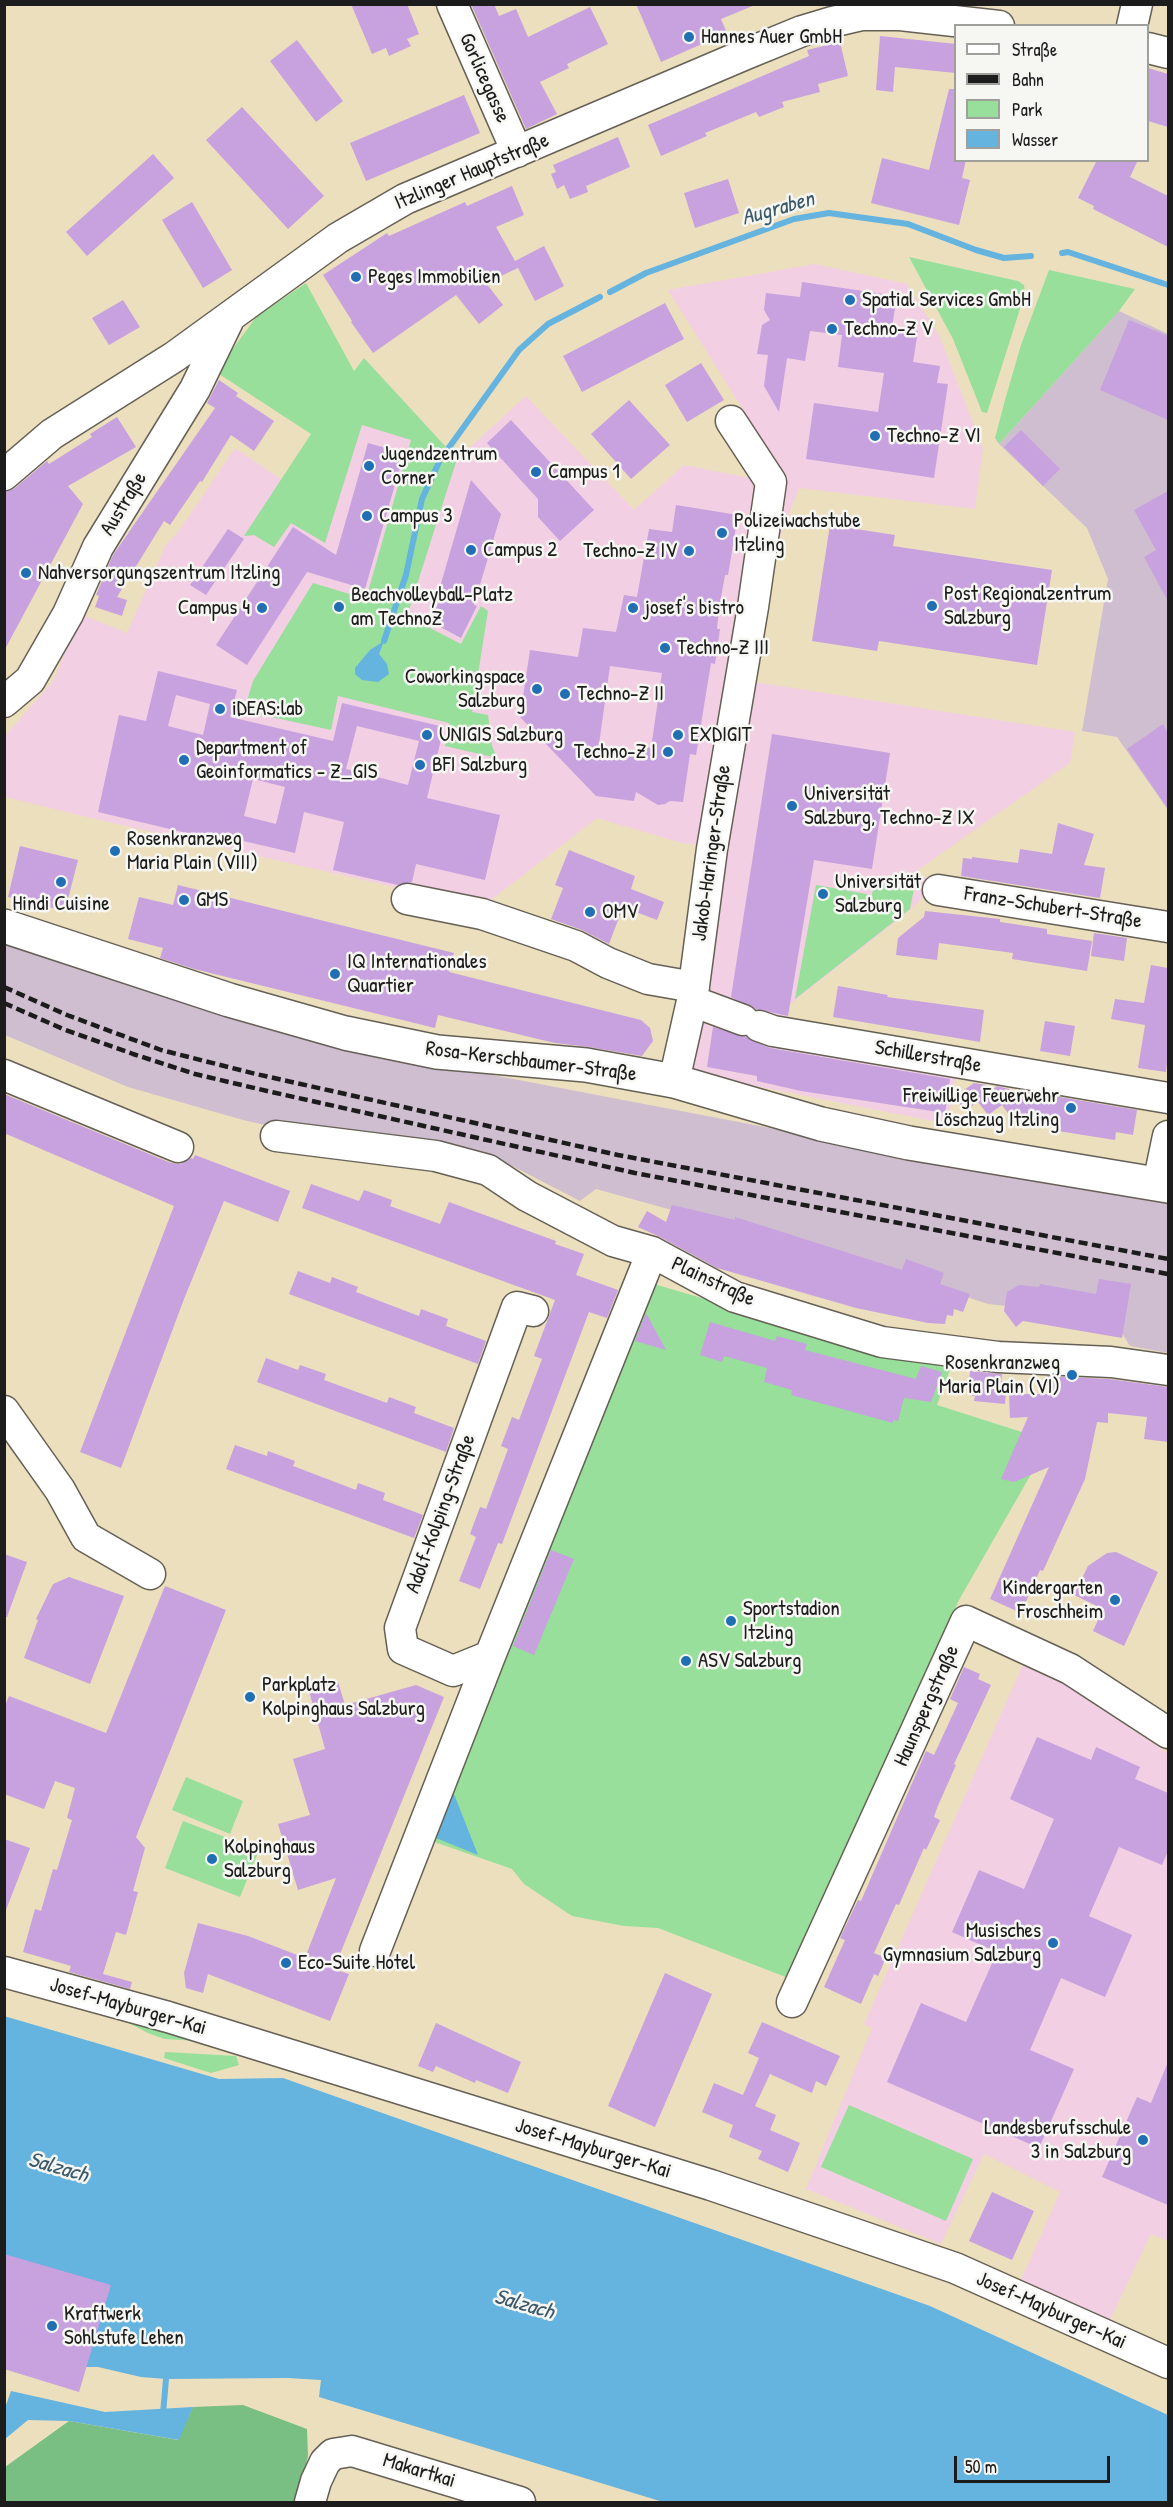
<!DOCTYPE html>
<html>
<head>
<meta charset="utf-8">
<style>
	body { margin:0 }
	#map { position:relative; width:1173px; height:2507px; overflow:hidden; background:#ecdfbe; font-family:"Patrick Hand",sans-serif }
	canvas { display:block }
	.frame { position:absolute; inset:0; border:6px solid #1c1c1c; pointer-events:none }
	.legend { position:absolute; left:954px; top:24px; width:195px; height:138px; box-sizing:border-box; background:#f6f6f2; border:2px solid #9f9f9c; margin:0; padding:8px 10px; list-style:none; font-size:18px; color:#1c1c1c }
	.legend li { display:flex; align-items:center; gap:12px; height:30px }
	.legend b { width:30px; border:2px solid #9f9f9c }
	.scale { position:absolute; left:954px; top:2456px; width:156px; height:27px; box-sizing:border-box; border:3px solid #1c1c1c; border-top:0; padding-left:8px; font-size:18px; line-height:21px; white-space:nowrap; color:#1c1c1c; -webkit-text-stroke:4px #f6f6f2; paint-order:stroke }
</style>
</head>
<body>
<div id="map">
<canvas width="1173" height="2507"></canvas>
<div class="frame"></div>
<ul class="legend">
<li><b style="height:8px;background:#fff"></b>Straße</li>
<li><b style="height:8px;background:#1c1c1c"></b>Bahn</li>
<li><b style="height:16px;background:#97df9a"></b>Park</li>
<li><b style="height:16px;background:#65b3df"></b>Wasser</li>
</ul>
<div class="scale">50 m</div>
</div>
<script>
const ctx = document.querySelector('canvas').getContext('2d');
ctx.lineJoin = 'round';
function paint(path, color) {
  ctx.fillStyle = color;
  ctx.fill(path, 'evenodd');
}
function toPath(rows) {
  const path = new Path2D();
  for (const r of rows) {
    path.moveTo(r[0], r[1]);
    for (let i = 2; i < r.length; i += 2) path.lineTo(r[i], r[i + 1]);
  }
  return path;
}
function strokePath(path, color, width, dash) {
  ctx.strokeStyle = color;
  ctx.lineWidth = width;
  ctx.lineCap = dash ? 'butt' : 'round';
  ctx.setLineDash(dash || []);
  ctx.stroke(path);
}
function drawText(font, color, halo, rows, align = 'center') {
  ctx.font = font + ' "Patrick Hand",sans-serif';
  ctx.lineWidth = 5;
  ctx.setLineDash([]);
  ctx.textBaseline = 'middle';
  ctx.strokeStyle = halo;
  ctx.fillStyle = color;
  for (const [text, x, y, turn = 0] of rows) {
    ctx.save();
    ctx.translate(x, y);
    ctx.rotate((+turn || 0) * Math.PI / 180);
    ctx.textAlign = isNaN(turn) ? turn : align;
    if (halo) ctx.strokeText(text, 0, 0);
    ctx.fillText(text, 0, 0);
    ctx.restore();
  }
}
paint(toPath([
	[815,264,907,284,939,335,983,448,975,509,799,488,774,553,754,682,1075,732,1070,763,912,874,937,880,914,907,789,1005,787,1021,959,1054,948,1124,684,1072,728,848,682,843,597,818,482,907,91,818,5,797,4,737,54,680,80,614,127,633,165,546,181,528,235,448,282,480,364,358,457,459,526,396,634,510,684,465,755,479,767,448,668,290],
	[1024,1662,1055,1678,1168,1753,1168,2241,1151,2234,1109,2322,1021,2280,1060,2192,984,2154,941,2244,806,2189,872,2028,864,2024]
]), '#f2cfe2');
paint(toPath([
	[1119,311,1168,334,1168,810,1117,737,1082,731,1108,579,1087,528,999,444],
	[5,941,356,1049,1168,1204,1168,1353,1130,1346,1112,1317,988,1304,866,1264,596,1189,580,1201,493,1156,458,1150,305,1134,243,1120,128,1087,5,1035]
]), '#cfbdd0');
paint(toPath([
	[909,257,1018,281,1024,285,1025,293,987,413,982,412,953,339],
	[1049,270,1135,289,1119,311,999,444,995,438,1005,400,1021,345],
	[306,283,354,371,364,358,457,459,407,616,461,644,481,606,488,611,472,712,488,715,492,746,497,758,445,746,449,723,338,696,331,730,244,711,253,681,313,583,366,599,411,440,362,425,325,543,291,523,274,547,254,535,244,536,311,434,216,372,256,317],
	[874,883,914,888,910,909,795,999,816,885,872,895],
	[654,1284,807,1329,952,1364,937,1405,1050,1441,959,1600,791,1979,658,1928,624,1926,572,1916,524,1884,512,1869,426,1839],
	[186,1777,243,1801,230,1834,172,1810],
	[183,1821,259,1850,240,1897,165,1868],
	[88,2002,228,2043,165,2039,150,2034],
	[165,2052,236,2056,239,2065,211,2073,164,2058],
	[849,2105,973,2159,946,2221,821,2167]
]), '#97df9a');
paint(toPath([
	[243,2405,307,2429,308,2456,297,2502,5,2502,5,2467,69,2421,178,2440,193,2407]
]), '#79be82');
paint(toPath([
	[384,641,379,654,387,664,389,674,378,682,362,680,355,674,355,668,370,650],
	[450,1784,478,1855,431,1836],
	[4,2016,219,2079,283,2078,930,2306,1168,2415,1168,2502,663,2502,319,2397,321,2380,288,2378,166,2379,141,2377,98,2367,86,2367,5,2344],
	[11,2391,105,2412,193,2407,179,2440,69,2421,28,2420,5,2439,5,2408]
]), '#65b3df');
strokePath(toPath([
	[1062,253,1068,252,1168,285],
	[610,292,646,273,794,219,829,213,908,224,976,250,1004,258,1031,256],
	[384,641,406,575,422,499,440,460,519,350,548,324,600,297],
	[163,2414,166,2379]
]), '#65b3df', 6);
paint(toPath([
	[351,4,407,4,419,34,407,39,411,46,389,56,386,48,372,54],
	[471,4,494,4,499,16,516,9,528,37,590,7,608,44,567,64,569,68,540,82,557,114,526,129],
	[636,4,755,4,755,5,721,19,727,33,661,62],
	[880,36,956,44,956,73,895,67,893,92,876,90],
	[297,40,343,101,316,122,270,61],
	[840,42,848,76,818,84,820,92,782,102,784,107,759,117,756,112,705,133,707,136,661,156,648,125,809,56,807,50],
	[1148,68,1168,74,1168,127,1148,121],
	[949,89,956,89,956,160,966,160,962,178,970,180,959,225,871,203,882,158,929,170],
	[464,95,480,133,366,181,350,143],
	[242,107,324,196,288,229,206,140],
	[618,137,630,167,586,186,588,192,570,199,564,185,557,189,551,174,556,172,553,165],
	[153,154,174,178,87,256,66,232],
	[1097,160,1138,160,1130,177,1168,196,1168,247,1093,209,1094,206,1078,198],
	[728,179,739,213,695,228,684,193],
	[512,186,524,215,496,227,515,261,544,246,564,286,535,301,518,268,486,283,503,305,479,324,456,295,373,353,351,322,352,321,323,275,387,233,389,236,465,202,467,206],
	[192,202,232,270,203,288,162,220],
	[802,282,897,296,892,327,918,331,913,362,940,366,937,383,948,384,934,478,806,459,814,403,878,412,884,373,838,367,842,335,810,331,805,361,787,358,779,412,764,386,768,355,757,354,762,325,770,320,764,310,766,293,800,297],
	[123,300,140,327,109,345,92,318],
	[665,303,684,339,582,392,563,356],
	[1129,320,1168,336,1168,420,1100,390],
	[701,363,724,400,687,422,665,385],
	[219,380,238,393,236,396,274,421,254,451,231,435,202,482,200,481,170,525,164,521,117,597,127,600,122,616,95,607,99,596,96,595,113,555,215,408,207,403],
	[629,400,670,445,631,479,591,434],
	[117,417,136,447,68,486,83,504,4,651,4,492,15,488,47,461,49,464,92,437,90,434],
	[511,420,594,510,560,541,538,517,538,499,487,443],
	[1021,430,1060,469,1043,486,1004,447],
	[368,443,404,453,365,589,307,572,247,665,216,645,293,527,336,555],
	[471,480,501,514,474,605,477,606,461,638,429,621,445,590,440,587],
	[1168,491,1168,601,1144,557,1156,550,1134,510],
	[676,505,738,515,728,575,725,575,719,609,717,629,720,629,715,664,711,663,696,755,690,754,683,802,670,801,665,804,658,805,636,792,634,801,596,796,520,717,530,650,578,657,583,628,616,632,624,595,637,597,649,529,672,532],
	[610,666,662,673,651,748,641,746,639,757,598,751],
	[830,525,895,535,893,546,1052,570,1037,665,879,641,877,651,812,641],
	[228,529,244,539,206,595,190,585],
	[158,671,237,690,230,717,333,741,342,703,444,727,427,798,500,815,485,880,416,864,412,882,398,885,333,870,344,822,304,812,295,853,209,833,208,838,98,812,119,715,146,721],
	[176,695,210,704,203,735,168,726],
	[357,726,419,741,408,785,346,769],
	[253,779,285,787,276,824,244,816],
	[1163,724,1168,733,1168,809,1127,749],
	[772,734,890,753,872,869,814,860,788,1016,756,1009,731,997],
	[1058,823,1094,834,1084,865,1105,868,1100,898,961,876,963,858,972,859,972,857,1018,863,1020,849,1052,854],
	[20,846,78,860,65,911,8,897],
	[569,850,635,876,631,889,664,902,657,920,623,907,609,944,582,930,551,919,563,888,555,885],
	[178,885,454,953,449,972,641,1020,650,1028,653,1041,642,1056,589,1047,555,1043,438,1015,435,1028,194,969,160,958,163,948,128,939,139,897,173,905],
	[925,911,1000,919,1000,922,1047,929,1047,934,1092,941,1087,971,1012,959,1013,953,939,943,937,960,896,955,898,938,924,917],
	[1094,933,1127,938,1124,961,1091,956],
	[1151,965,1168,968,1168,1054,1166,1072,1138,1068,1145,1025,1111,1019,1115,999,1144,1003],
	[838,986,888,995,887,997,984,1010,980,1042,833,1017],
	[1045,1021,1075,1026,1070,1056,1040,1051],
	[713,1027,746,1037,770,1048,950,1079,945,1113,801,1091,757,1081,757,1076,707,1067],
	[974,1083,986,1085,991,1091,997,1086,1009,1089,1014,1095,1020,1090,1032,1092,1036,1098,1042,1094,1137,1110,1133,1135,1116,1132,1115,1140,1058,1131,1058,1128,1013,1120,1002,1105,988,1115,978,1102,965,1111,954,1097],
	[4,1094,171,1163,181,1164,191,1158,193,1159,195,1155,290,1191,278,1222,224,1201,184,1299,121,1468,80,1452,174,1206,4,1133],
	[311,1184,359,1201,364,1190,392,1200,390,1206,440,1224,449,1202,556,1241,555,1244,584,1254,576,1275,618,1290,607,1318,589,1312,502,1544,498,1543,480,1589,459,1581,476,1537,470,1534,480,1507,486,1509,508,1449,501,1446,512,1417,519,1420,542,1359,534,1356,555,1300,302,1208],
	[672,1205,735,1220,735,1217,902,1270,906,1259,944,1273,940,1284,970,1294,963,1312,954,1309,953,1316,947,1315,945,1324,928,1323,856,1308,717,1268,660,1237,638,1227,647,1211,666,1222],
	[298,1271,330,1283,332,1277,358,1287,356,1292,419,1316,421,1309,448,1319,446,1326,486,1341,478,1364,289,1294],
	[1099,1279,1131,1284,1122,1338,1023,1321,1016,1327,1004,1311,1007,1292,1019,1285,1039,1287,1040,1284,1096,1294],
	[646,1313,666,1350,635,1341],
	[710,1322,775,1341,777,1336,807,1344,805,1350,916,1379,921,1366,942,1372,931,1402,904,1398,898,1421,893,1420,893,1423,791,1395,792,1390,764,1382,767,1368,724,1356,722,1362,700,1355],
	[266,1358,298,1370,300,1365,326,1374,324,1380,387,1403,389,1397,416,1407,414,1413,454,1428,446,1452,257,1382],
	[970,1371,1002,1374,1001,1381,1007,1381,1005,1404,974,1401,975,1396,968,1395],
	[1047,1376,1109,1379,1168,1387,1168,1442,1144,1439,1147,1417,1108,1413,1108,1423,1097,1422,1085,1479,1043,1571,1040,1570,1021,1613,990,1599,1049,1467,1014,1482,1001,1479,1028,1417,1010,1418,1009,1394,1047,1394],
	[235,1445,267,1456,268,1451,295,1461,293,1466,356,1490,358,1483,385,1493,383,1500,423,1515,414,1538,226,1469],
	[551,1550,574,1559,534,1655,513,1646],
	[1116,1552,1158,1572,1124,1646,1093,1631,1103,1609,1074,1595,1088,1566,1107,1553],
	[4,1554,27,1562,7,1617,4,1617],
	[69,1577,124,1596,90,1684,24,1658,38,1620,36,1619,53,1584],
	[165,1586,226,1610,136,1837,145,1848,133,1891,138,1892,126,1935,116,1932,103,1974,132,1982,130,1989,69,1972,71,1966,23,1952,35,1909,41,1911,53,1869,57,1870,72,1820,67,1818,75,1788,55,1781,44,1809,4,1794,4,1708,9,1696,106,1733],
	[964,1667,980,1674,978,1679,991,1685,954,1764,956,1765,937,1808,934,1817,940,1820,926,1850,924,1848,899,1905,896,1904,874,1953,886,1958,878,1976,874,1974,861,2004,824,1987,845,1940,840,1938,858,1900,861,1901,926,1751,934,1755,958,1703,950,1699],
	[338,1682,345,1705,416,1685,444,1697,334,1969,349,1974,330,2021,208,1974,203,1993,186,1988,184,1973,198,1923,248,1936,305,1958,336,1878,298,1890,278,1824,310,1815,293,1759,325,1749,309,1691],
	[1037,1737,1091,1760,1096,1747,1140,1767,1135,1779,1168,1793,1168,1851,1162,1865,1119,1847,1089,1916,1132,1935,1105,1997,1061,1978,1030,2050,1074,2069,1039,2148,887,2082,921,2003,966,2022,997,1952,952,1932,979,1870,1024,1889,1054,1819,1010,1799],
	[4,1839,30,1848,6,1910,4,1910],
	[665,1973,712,1994,655,2127,608,2106],
	[762,2022,840,2056,826,2086,816,2081,812,2093,770,2074,755,2106,776,2115,770,2130,800,2143,788,2172,758,2159,762,2151,729,2137,733,2125,702,2112,714,2083,743,2095,759,2058,748,2053],
	[436,2023,521,2062,508,2093,476,2080,475,2083,436,2066,433,2072,418,2066],
	[1168,2062,1168,2205,1102,2177,1137,2097,1151,2103],
	[992,2192,1034,2211,1012,2260,969,2241],
	[4,2254,111,2285,79,2392,4,2369]
]), '#c8a1df');
const minor = toPath([
	[452,4,517,152],
	[1132,26,1137,4],
	[1148,48,1168,53],
	[4,475,52,434,174,357,338,238,405,199,746,54,802,31,832,22,862,15,900,15,999,26],
	[4,702,30,680,68,614,98,547,195,389,228,321],
	[938,890,1168,927],
	[407,899,482,914,576,946,608,963,648,979,694,987],
	[692,1001,743,1020],
	[759,1026,773,1031,1168,1098],
	[4,1075,178,1147],
	[674,1081,692,1001,712,849,753,607,771,482,731,421],
	[276,1136,436,1156,488,1170,527,1196,613,1241,652,1252,735,1297,882,1342,998,1357,1111,1362,1168,1370],
	[1158,1184,1168,1136],
	[4,1411,60,1490,86,1537,150,1574],
	[490,1656,453,1671,403,1649,400,1628,517,1307,533,1311],
	[375,1951,490,1656,652,1252],
	[4,1972,168,2017,711,2185,955,2268,1168,2363],
	[792,2002,966,1621,1070,1669,1168,1733],
	[310,2502,316,2481,325,2462,333,2454,352,2451,520,2502]
]);
const major = toPath([
	[4,926,229,1000,345,1033,437,1052,586,1065,674,1081,821,1124,909,1143,1168,1186]
]);
strokePath(minor, '#656055', 33);
strokePath(major, '#656055', 36);
strokePath(minor, '#fff', 30);
strokePath(major, '#fff', 33);
strokePath(toPath([
	[4,987,67,1015,161,1050,256,1074,618,1155,1168,1259],
	[4,1003,63,1029,133,1054,195,1074,267,1091,635,1173,1168,1274]
]), '#1c1c1c', 4.5, [9, 4.5]);
for (const [x, y, r, color] of [
	[689,37,6,"#1f6fb2"],
	[356,277,6,"#1f6fb2"],
	[850,300,6,"#1f6fb2"],
	[832,329,6,"#1f6fb2"],
	[875,436,6,"#1f6fb2"],
	[369,466,6,"#1f6fb2"],
	[536,472,6,"#1f6fb2"],
	[367,516,6,"#1f6fb2"],
	[722,533,6,"#1f6fb2"],
	[471,550,6,"#1f6fb2"],
	[689,551,6,"#1f6fb2"],
	[26,573,6,"#1f6fb2"],
	[932,606,6,"#1f6fb2"],
	[339,607,6,"#1f6fb2"],
	[262,608,6,"#1f6fb2"],
	[633,608,6,"#1f6fb2"],
	[665,648,6,"#1f6fb2"],
	[537,689,6,"#1f6fb2"],
	[565,694,6,"#1f6fb2"],
	[220,709,6,"#1f6fb2"],
	[427,735,6,"#1f6fb2"],
	[678,735,6,"#1f6fb2"],
	[668,752,6,"#1f6fb2"],
	[184,760,6,"#1f6fb2"],
	[420,765,6,"#1f6fb2"],
	[792,806,6,"#1f6fb2"],
	[115,851,6,"#1f6fb2"],
	[61,882,6,"#1f6fb2"],
	[823,894,6,"#1f6fb2"],
	[184,900,6,"#1f6fb2"],
	[590,912,6,"#1f6fb2"],
	[335,974,6,"#1f6fb2"],
	[1071,1108,6,"#1f6fb2"],
	[1072,1375,6,"#1f6fb2"],
	[1115,1600,6,"#1f6fb2"],
	[731,1621,6,"#1f6fb2"],
	[686,1661,6,"#1f6fb2"],
	[250,1697,6,"#1f6fb2"],
	[212,1859,6,"#1f6fb2"],
	[1053,1943,6,"#1f6fb2"],
	[286,1963,6,"#1f6fb2"],
	[1143,2140,6,"#1f6fb2"],
	[52,2326,6,"#1f6fb2"]
]) {
  const dot = new Path2D();
  dot.arc(x, y, r, 0, 2 * Math.PI);
  ctx.fillStyle = color;
  ctx.fill(dot);
  strokePath(dot, '#f6f6f2', 2);
}
drawText('21px', '#1c1c1c', '#f6f6f2', [
	["Hannes Auer GmbH",701,37],
	["Peges Immobilien",368,277],
	["Spatial Services GmbH",862,300],
	["Techno-Z V",844,329],
	["Techno-Z VI",887,436],
	["Jugendzentrum",381,454],
	["Corner",381,478],
	["Campus 1",548,472],
	["Campus 3",379,516],
	["Polizeiwachstube",734,521],
	["Itzling",734,545],
	["Campus 2",483,550],
	["Techno-Z IV",677,551,"right"],
	["Nahversorgungszentrum Itzling",38,573],
	["Post Regionalzentrum",944,594],
	["Salzburg",944,618],
	["Beachvolleyball-Platz",351,595],
	["am TechnoZ",351,619],
	["Campus 4",250,608,"right"],
	["josef's bistro",645,608],
	["Techno-Z III",677,648],
	["Coworkingspace",525,677,"right"],
	["Salzburg",525,701,"right"],
	["Techno-Z II",577,694],
	["iDEAS:lab",232,709],
	["UNIGIS Salzburg",439,735],
	["EXDIGIT",690,735],
	["Department of",196,748],
	["Geoinformatics - Z_GIS",196,772],
	["Techno-Z I",656,752,"right"],
	["BFI Salzburg",432,765],
	["Universität",804,794],
	["Salzburg, Techno-Z IX",804,818],
	["Rosenkranzweg",127,839],
	["Maria Plain (VIII)",127,863],
	["Universität",835,882],
	["Salzburg",835,906],
	["GMS",196,900],
	["Hindi Cuisine",61,904,"center"],
	["OMV",602,912],
	["IQ Internationales",347,962],
	["Quartier",347,986],
	["Freiwillige Feuerwehr",1059,1096,"right"],
	["Löschzug Itzling",1059,1120,"right"],
	["Rosenkranzweg",1060,1363,"right"],
	["Maria Plain (VI)",1060,1387,"right"],
	["Kindergarten",1103,1588,"right"],
	["Froschheim",1103,1612,"right"],
	["Sportstadion",743,1609],
	["Itzling",743,1633],
	["ASV Salzburg",698,1661],
	["Parkplatz",262,1685],
	["Kolpinghaus Salzburg",262,1709],
	["Kolpinghaus",224,1847],
	["Salzburg",224,1871],
	["Musisches",1041,1931,"right"],
	["Gymnasium Salzburg",1041,1955,"right"],
	["Eco-Suite Hotel",298,1963],
	["Landesberufsschule",1131,2128,"right"],
	["3 in Salzburg",1131,2152,"right"],
	["Kraftwerk",64,2314],
	["Sohlstufe Lehen",64,2338]
], 'left');
drawText('21px', '#1c1c1c', '#f6f6f2', [
	["Gorlicegasse",484,78,66],
	["Itzlinger Hauptstraße",472,172,-23],
	["Austraße",124,504,-59],
	["Jakob-Haringer-Straße",712,853,-82],
	["Franz-Schubert-Straße",1053,908,9],
	["Schillerstraße",928,1057,10],
	["Rosa-Kerschbaumer-Straße",531,1062,7],
	["Plainstraße",713,1282,25],
	["Adolf-Kolping-Straße",441,1514,-70],
	["Haunspergstraße",927,1706,-66],
	["Josef-Mayburger-Kai",128,2007,16],
	["Josef-Mayburger-Kai",593,2149,17],
	["Josef-Mayburger-Kai",1051,2311,24],
	["Makartkai",419,2471,17]
]);
drawText('italic 22px', '#39586a', '#f6f6f2', [
	["Augraben",778,209,-16],
	["Salzach",58,2168,16],
	["Salzach",524,2305,16]
]);
</script>
</body>
</html>
